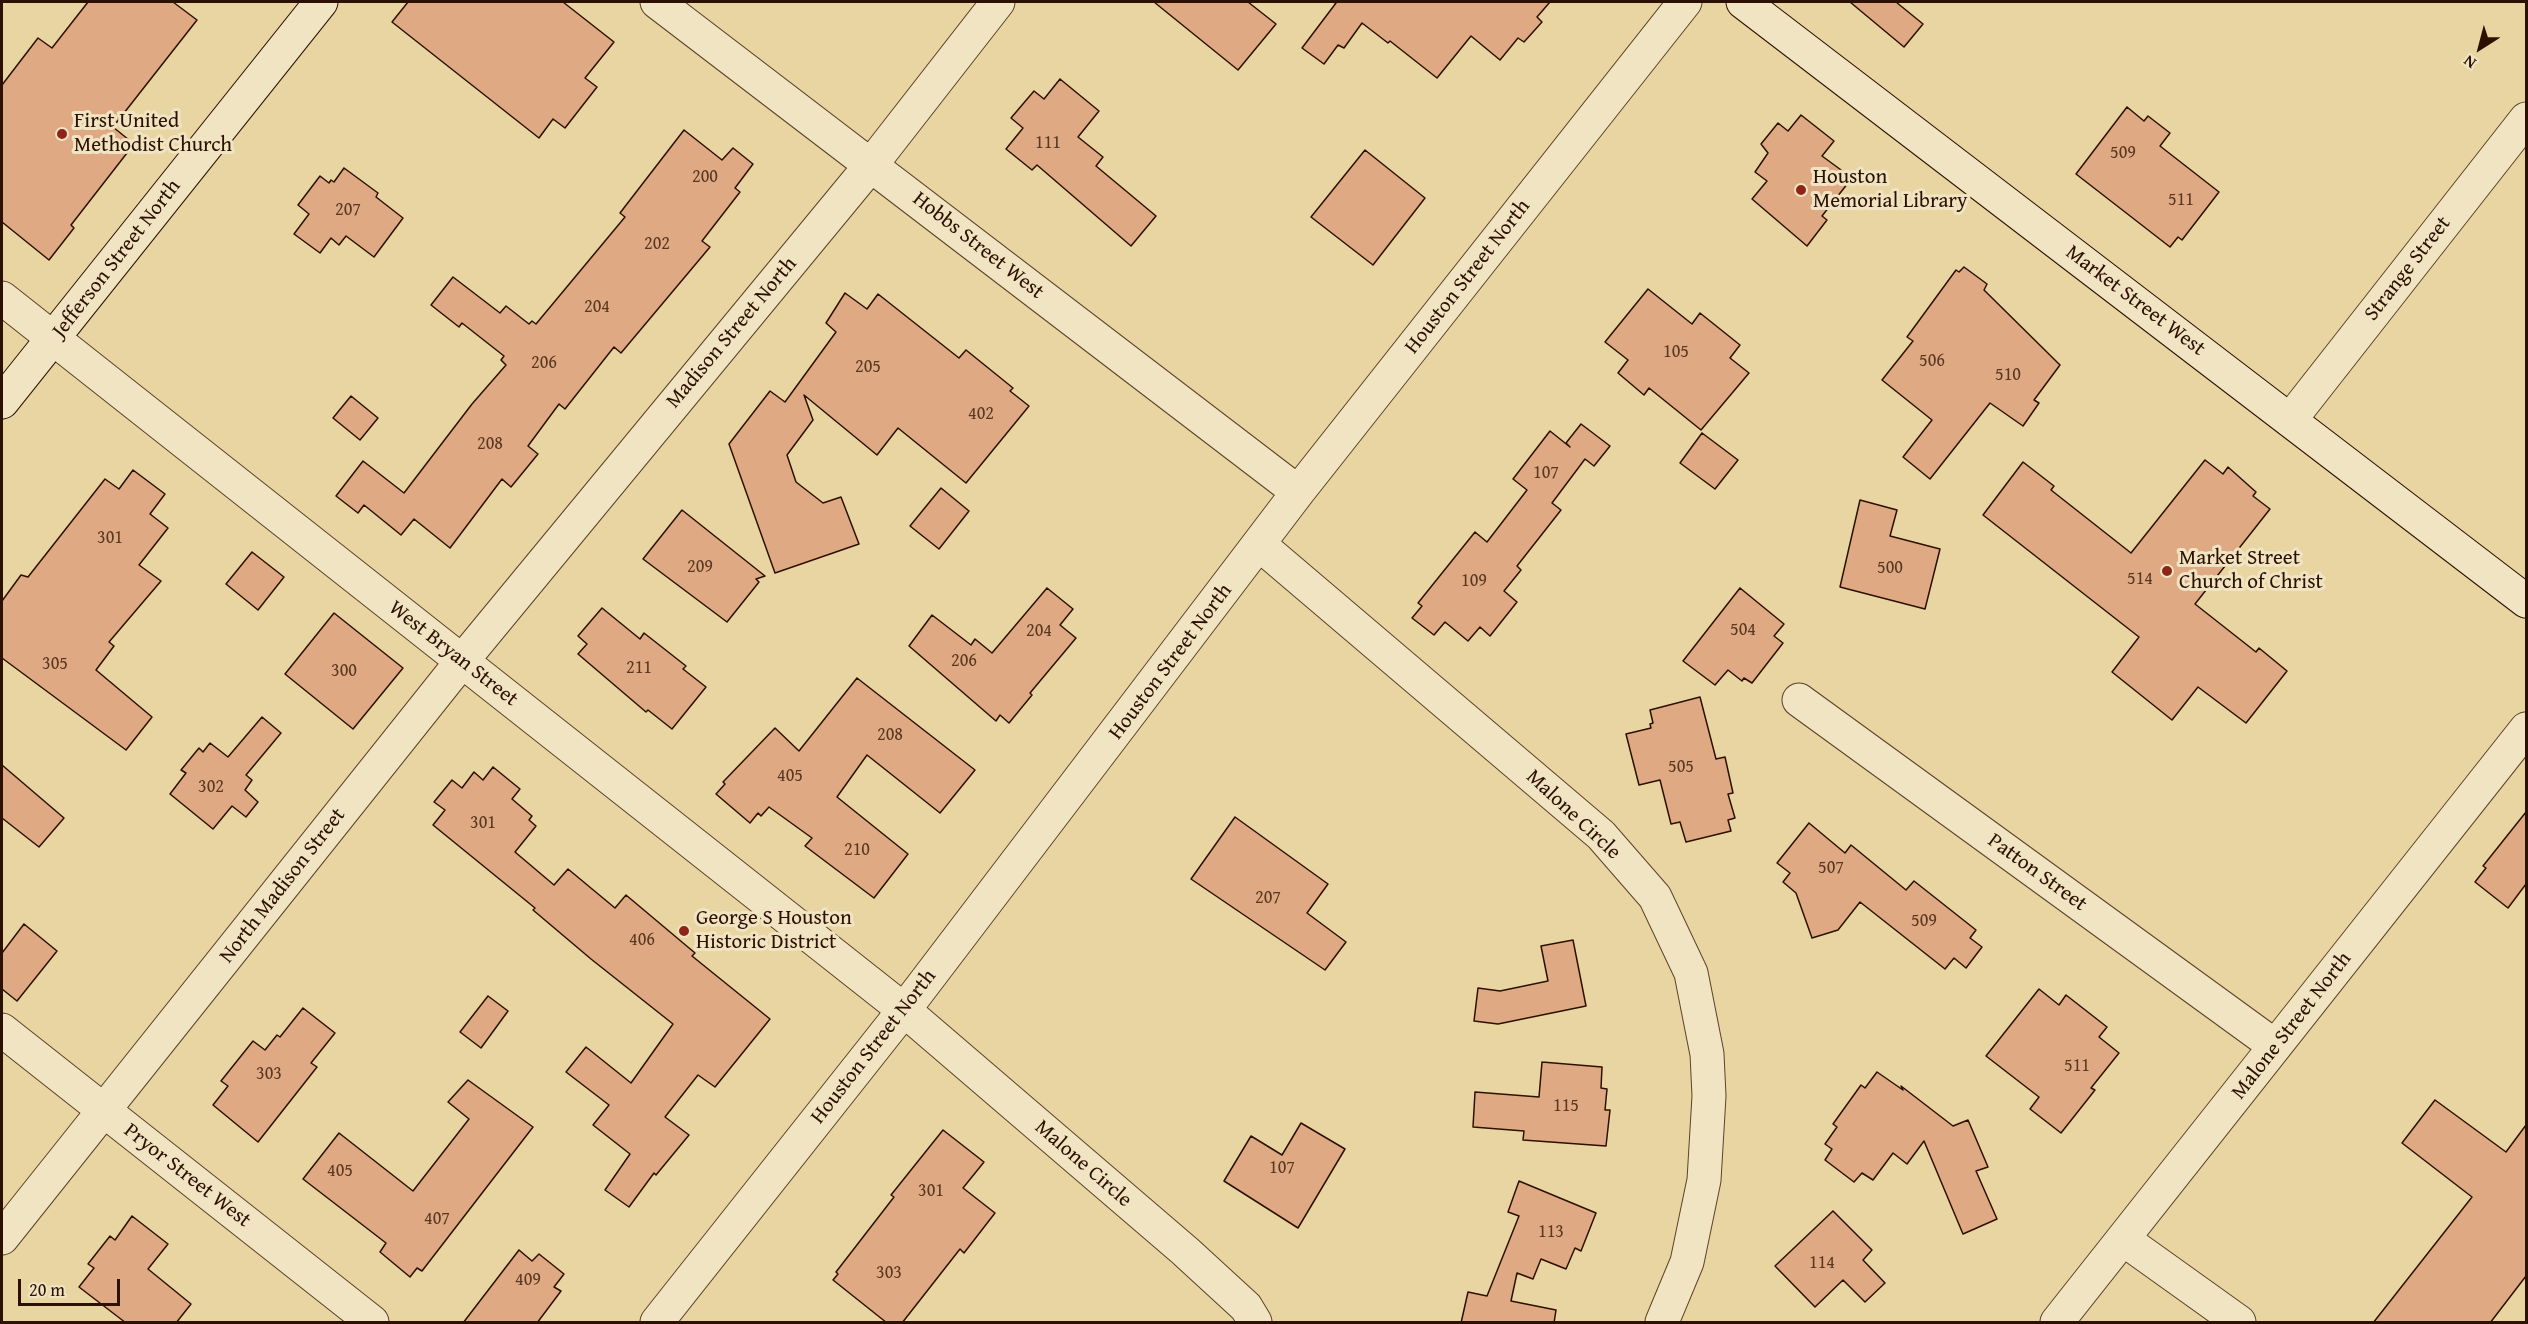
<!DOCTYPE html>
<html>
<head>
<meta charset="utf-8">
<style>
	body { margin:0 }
	#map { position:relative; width:2528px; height:1324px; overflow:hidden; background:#e8d5a2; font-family:"Gentium Book Plus",serif }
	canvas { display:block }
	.frame { position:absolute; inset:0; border:3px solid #2d1100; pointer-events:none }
	.north { position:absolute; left:2450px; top:18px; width:60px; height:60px; -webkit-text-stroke:4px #f0e4c3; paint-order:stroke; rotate:216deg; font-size:16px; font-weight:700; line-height:24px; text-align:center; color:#2d1100 }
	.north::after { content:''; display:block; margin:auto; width:21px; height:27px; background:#2d1100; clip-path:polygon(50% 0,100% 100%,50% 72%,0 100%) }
	.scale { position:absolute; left:18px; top:1279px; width:102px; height:27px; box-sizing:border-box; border:3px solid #2d1100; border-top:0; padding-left:8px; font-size:18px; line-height:21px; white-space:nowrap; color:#2d1100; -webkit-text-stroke:4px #f0e4c3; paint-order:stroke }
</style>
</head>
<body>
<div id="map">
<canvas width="2528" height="1324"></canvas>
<div class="frame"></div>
<div class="north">N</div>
<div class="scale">20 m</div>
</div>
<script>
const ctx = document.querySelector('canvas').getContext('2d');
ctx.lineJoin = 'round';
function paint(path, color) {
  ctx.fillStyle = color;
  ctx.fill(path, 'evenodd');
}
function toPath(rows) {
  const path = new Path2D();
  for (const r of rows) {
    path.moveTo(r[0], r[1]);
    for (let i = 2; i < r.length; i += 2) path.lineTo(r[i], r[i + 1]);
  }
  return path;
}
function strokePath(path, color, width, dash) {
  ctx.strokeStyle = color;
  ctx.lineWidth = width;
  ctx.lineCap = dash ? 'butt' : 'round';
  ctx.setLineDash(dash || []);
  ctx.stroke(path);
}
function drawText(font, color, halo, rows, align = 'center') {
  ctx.font = font + ' "Gentium Book Plus",serif';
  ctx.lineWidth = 6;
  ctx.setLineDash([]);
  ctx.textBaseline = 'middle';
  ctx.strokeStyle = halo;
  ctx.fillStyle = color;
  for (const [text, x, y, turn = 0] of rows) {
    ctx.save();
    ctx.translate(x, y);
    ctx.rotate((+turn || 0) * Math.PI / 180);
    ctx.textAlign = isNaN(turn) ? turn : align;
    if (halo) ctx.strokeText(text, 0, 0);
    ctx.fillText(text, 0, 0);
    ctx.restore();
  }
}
const building = toPath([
	[88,2,173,2,197,20,113,127,134,144,71,225,74,228,49,260,2,222,2,85,38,38,52,48,88,2],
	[408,2,563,2,614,42,585,78,597,87,565,128,553,119,539,138,392,22,408,2],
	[1154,2,1248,2,1276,24,1238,70,1154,2],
	[1333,2,1550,2,1537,17,1542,22,1524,42,1518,38,1500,60,1471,36,1437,78,1390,41,1388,43,1362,23,1344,48,1338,45,1324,64,1302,48,1336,3,1333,2],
	[1850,2,1896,2,1923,24,1904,47,1850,2],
	[1060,79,1099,111,1078,137,1103,157,1096,166,1156,216,1131,246,1037,165,1032,170,1006,149,1023,128,1011,118,1034,91,1044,99,1060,79],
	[2127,107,2144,121,2148,116,2170,133,2160,146,2219,192,2182,240,2178,237,2170,247,2076,174,2127,107],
	[1801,115,1834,141,1822,156,1852,178,1822,216,1827,220,1807,246,1752,199,1767,181,1755,172,1768,153,1761,144,1778,123,1788,131,1801,115],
	[684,130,722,160,733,148,753,164,735,188,740,192,702,241,710,247,621,353,614,347,565,409,559,404,528,446,538,454,511,487,502,479,450,548,414,519,401,535,364,505,358,513,336,496,363,461,404,493,472,404,506,365,501,360,504,356,462,323,459,327,431,305,453,277,500,313,506,306,529,324,532,321,536,324,625,217,620,213,684,130],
	[1365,150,1425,198,1373,265,1311,217,1365,150],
	[344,168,378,193,376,197,403,218,374,257,346,236,339,245,331,238,320,253,294,234,309,214,298,205,320,176,329,183,331,180,334,182,344,168],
	[1964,267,1987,284,1984,290,2060,365,2034,400,2039,403,2023,426,1990,403,1930,479,1903,457,1932,420,1882,380,1913,341,1907,337,1956,270,1959,272,1964,267],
	[1648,289,1692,324,1700,313,1740,345,1730,358,1749,373,1701,430,1649,388,1644,395,1618,373,1628,360,1605,342,1648,289],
	[845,293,867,309,878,294,959,358,966,350,1013,388,1010,391,1029,406,966,483,898,428,877,455,804,395,813,420,787,455,796,482,823,503,841,497,859,544,775,573,729,444,770,391,785,402,836,332,826,323,845,293],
	[351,396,378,418,360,440,333,418,351,396],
	[1581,424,1610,446,1594,466,1585,459,1552,503,1561,510,1517,566,1521,570,1504,591,1517,602,1490,636,1480,627,1468,641,1445,622,1434,635,1412,618,1422,606,1418,603,1475,532,1487,542,1527,490,1513,479,1550,431,1570,447,1566,443,1581,424],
	[1702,433,1738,460,1715,489,1680,463,1702,433],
	[2205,460,2223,474,2228,467,2256,492,2253,496,2270,509,2195,604,2256,652,2259,648,2287,671,2246,723,2198,687,2172,720,2112,672,2139,637,1983,515,2023,462,2054,486,2051,490,2131,553,2205,460],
	[133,470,165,494,150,514,168,528,139,565,161,581,109,642,114,646,96,670,152,717,126,750,2,658,2,601,21,575,28,577,105,479,119,489,133,470],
	[941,488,969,511,939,549,910,526,941,488],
	[1860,500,1897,510,1890,536,1940,549,1925,609,1840,587,1860,500],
	[682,510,765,576,756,579,759,582,727,622,643,559,682,510],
	[252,552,284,577,258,610,226,584,252,552],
	[1047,588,1073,609,1060,625,1076,638,1030,693,1032,695,1009,723,1000,715,996,721,909,646,932,615,971,645,975,639,992,653,1047,588],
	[1740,588,1784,624,1774,636,1783,643,1752,683,1744,678,1742,681,1728,670,1715,685,1683,661,1740,588],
	[602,608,640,639,644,633,686,666,683,669,706,687,672,729,648,710,646,712,578,654,587,644,578,636,602,608],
	[334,613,403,668,353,729,285,674,334,613],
	[857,678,975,770,940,813,867,755,837,797,908,854,874,898,805,846,812,838,769,807,761,816,758,813,750,823,716,794,725,784,723,782,775,728,799,751,857,678],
	[1700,697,1716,759,1725,757,1733,793,1728,794,1735,818,1728,820,1731,831,1686,842,1680,822,1671,824,1660,780,1639,785,1626,734,1651,728,1650,724,1653,723,1650,710,1700,697],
	[262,717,281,733,246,775,252,780,245,790,258,802,246,817,232,806,213,829,170,794,186,773,181,770,199,748,203,752,210,743,228,757,262,717],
	[2,765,64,818,39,847,2,818,2,765],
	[493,767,520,789,512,799,532,816,529,820,536,826,515,852,554,885,568,869,615,908,626,895,695,953,692,956,770,1019,715,1087,698,1075,665,1117,689,1135,656,1175,654,1173,629,1207,605,1190,630,1154,593,1125,609,1105,566,1072,586,1047,631,1083,673,1024,591,959,533,910,535,908,433,825,445,810,434,802,452,780,462,788,474,772,483,780,493,767],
	[2526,812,2526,884,2508,908,2475,882,2486,868,2483,866,2526,812],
	[1235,817,1328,884,1307,913,1346,942,1325,970,1191,879,1235,817],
	[1809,823,1845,853,1851,845,1906,890,1914,881,1976,930,1970,938,1982,947,1966,968,1954,958,1945,969,1860,902,1838,930,1812,938,1796,893,1783,882,1790,873,1777,863,1809,823],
	[24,924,57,951,17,1001,2,989,2,953,24,924],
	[1573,940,1586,1006,1498,1024,1474,1021,1478,988,1500,991,1548,981,1541,946,1573,940],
	[2039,989,2059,1005,2066,995,2107,1027,2099,1037,2119,1053,2091,1088,2095,1090,2061,1133,2030,1109,2039,1097,1986,1056,2039,989],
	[488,996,508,1011,481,1048,460,1032,488,996],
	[303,1008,335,1033,311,1063,317,1067,258,1142,213,1105,228,1086,221,1081,253,1041,265,1050,277,1035,280,1037,303,1008],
	[1542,1062,1602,1067,1601,1088,1607,1089,1605,1110,1610,1110,1606,1146,1523,1140,1524,1131,1473,1127,1475,1092,1539,1097,1542,1062],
	[1877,1072,1903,1090,1901,1086,1953,1126,1968,1120,1988,1167,1976,1171,1997,1219,1963,1234,1924,1141,1907,1164,1893,1153,1873,1180,1862,1173,1854,1182,1825,1160,1832,1149,1825,1144,1837,1127,1833,1124,1861,1085,1865,1088,1877,1072],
	[468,1080,533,1127,422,1271,417,1268,410,1277,380,1252,386,1243,303,1179,339,1133,413,1191,469,1119,448,1102,468,1080],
	[2435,1100,2506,1152,2526,1125,2526,1276,2490,1323,2373,1323,2472,1197,2402,1143,2435,1100],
	[1301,1123,1345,1149,1298,1228,1224,1181,1251,1136,1282,1155,1301,1123],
	[943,1130,984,1162,963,1188,995,1213,964,1253,960,1249,902,1323,887,1323,833,1280,838,1274,836,1272,894,1197,891,1195,943,1130],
	[1519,1181,1596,1213,1581,1251,1575,1248,1566,1269,1541,1259,1533,1279,1517,1273,1511,1301,1556,1310,1554,1323,1461,1323,1468,1292,1487,1296,1519,1216,1508,1212,1519,1181],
	[1833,1211,1872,1250,1863,1260,1885,1283,1865,1302,1843,1280,1815,1307,1775,1266,1833,1211],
	[132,1216,168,1244,148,1269,191,1304,176,1323,126,1323,79,1287,94,1268,88,1264,110,1236,115,1240,132,1216],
	[519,1250,532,1261,539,1254,564,1274,554,1287,561,1291,537,1323,463,1323,519,1250]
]);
paint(building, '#dfaa83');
strokePath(building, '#2d1100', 1.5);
const street = toPath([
	[657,2,1298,492],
	[2,298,904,1010,1185,1251,1246,1307,1255,1322],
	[2290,420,2526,119],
	[1260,545,1601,835,1655,897,1691,973,1707,1054,1709,1096,1704,1180,1687,1262,1662,1322],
	[1799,700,2275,1046],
	[2,1030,372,1322],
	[2,1238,462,661,871,165,998,2],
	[2123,1239,2239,1322],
	[657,1322,904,1010,1298,492,1685,2],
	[2057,1322,2526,729]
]);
const secondary = toPath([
	[1743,2,2526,601],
	[2,402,321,2]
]);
strokePath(street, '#5c4228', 35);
strokePath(secondary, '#2d1100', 35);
strokePath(street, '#f0e4c3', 33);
strokePath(secondary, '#f0e4c3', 33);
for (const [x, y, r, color] of [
	[62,134,6,"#8f2418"],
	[1801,190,6,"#8f2418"],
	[2167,571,6,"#8f2418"],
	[684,931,6,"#8f2418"]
]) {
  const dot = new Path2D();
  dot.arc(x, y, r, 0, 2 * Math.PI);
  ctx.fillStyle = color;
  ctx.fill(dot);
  strokePath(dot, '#f0e4c3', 2);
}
drawText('18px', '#5a3721', null, [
	["111",1048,143],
	["509",2123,153],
	["200",705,177],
	["511",2181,200],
	["207",348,210],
	["202",657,244],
	["204",597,307],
	["105",1676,352],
	["506",1932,361],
	["206",544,363],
	["205",868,367],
	["510",2008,375],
	["402",981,414],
	["208",490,444],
	["107",1546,473],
	["301",110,538],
	["209",700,567],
	["500",1890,568],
	["514",2140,579],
	["109",1474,581],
	["504",1743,630],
	["204",1039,631],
	["206",964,661],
	["305",55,664],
	["211",639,668],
	["300",344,671],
	["208",890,735],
	["505",1681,767],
	["405",790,776],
	["302",211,787],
	["301",483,823],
	["210",857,850],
	["507",1831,868],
	["207",1268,898],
	["509",1924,921],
	["406",642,940],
	["511",2077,1066],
	["303",269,1074],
	["115",1566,1106],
	["107",1282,1168],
	["405",340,1171],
	["301",931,1191],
	["407",437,1219],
	["113",1551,1232],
	["114",1822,1263],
	["303",889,1273],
	["409",528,1280]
]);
drawText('21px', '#2d1100', '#f0e4c3', [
	["First United",74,122],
	["Methodist Church",74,146],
	["Houston",1813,178],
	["Memorial Library",1813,202],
	["Market Street",2179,559],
	["Church of Christ",2179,583],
	["George S Houston",696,919],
	["Historic District",696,943]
], 'left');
drawText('21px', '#2d1100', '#f0e4c3', [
	["Hobbs Street West",978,246,38],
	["Jefferson Street North",117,259,-52],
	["Strange Street",2408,269,-52],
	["Houston Street North",1468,277,-52],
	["Market Street West",2135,301,37],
	["Madison Street North",732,333,-50],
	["West Bryan Street",453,654,38],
	["Houston Street North",1171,662,-53],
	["Malone Circle",1573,815,43],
	["Patton Street",2037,873,36],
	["North Madison Street",283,886,-52],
	["Malone Street North",2292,1026,-52],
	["Houston Street North",874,1047,-52],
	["Malone Circle",1083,1164,41],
	["Pryor Street West",187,1176,38]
]);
</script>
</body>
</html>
